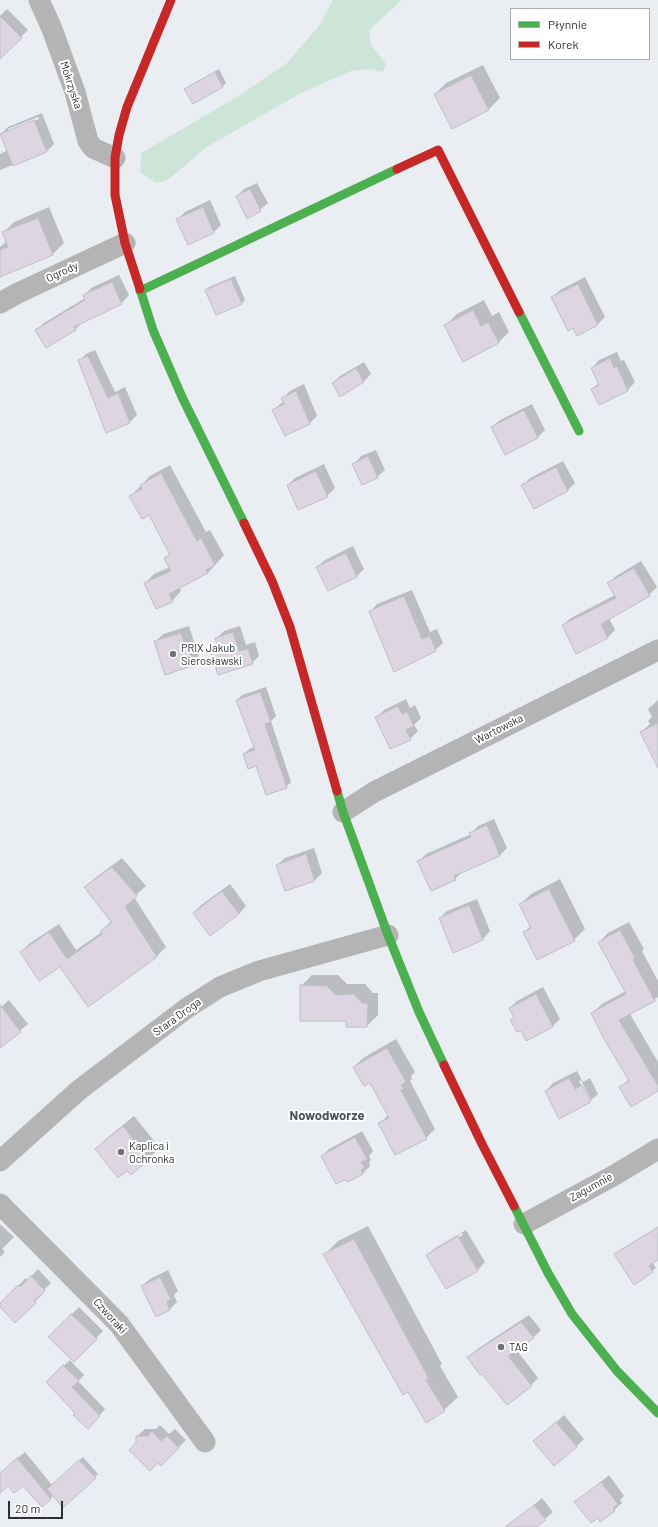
<!DOCTYPE html>
<html>
<head>
<meta charset="utf-8">
<style>
	body { margin:0 }
	#map { position:relative; width:658px; height:1527px; overflow:hidden; background:#eaedf2; font-family:Barlow,sans-serif }
	canvas { display:block }
	.legend { position:absolute; left:510px; top:8px; width:140px; height:52px; box-sizing:border-box; background:#fff; border:1px solid #abacad; margin:0; padding:5px 7px; list-style:none; font-size:12px; color:#2d2f33 }
	.legend li { display:flex; align-items:center; gap:8px; height:20px }
	.legend b { width:20px; border:1px solid #abacad }
	.scale { position:absolute; left:8px; top:1501px; width:55px; height:18px; box-sizing:border-box; border:2px solid #2d2f33; border-top:0; padding-left:5px; font-size:12px; line-height:14px; white-space:nowrap; color:#2d2f33; -webkit-text-stroke:3px #fff; paint-order:stroke }
</style>
</head>
<body>
<div id="map">
<canvas width="658" height="1527"></canvas>
<ul class="legend">
<li><b style="height:5px;background:#4caf50"></b>Płynnie</li>
<li><b style="height:5px;background:#c62828"></b>Korek</li>
</ul>
<div class="scale">20 m</div>
</div>
<script>
const ctx = document.querySelector('canvas').getContext('2d');
ctx.lineJoin = 'round';
function paint(path, color) {
  ctx.fillStyle = color;
  ctx.fill(path, 'evenodd');
}
function toPath(rows) {
  const path = new Path2D();
  for (const r of rows) {
    path.moveTo(r[0], r[1]);
    for (let i = 2; i < r.length; i += 2) path.lineTo(r[i], r[i + 1]);
  }
  return path;
}
function strokePath(path, color, width, dash) {
  ctx.strokeStyle = color;
  ctx.lineWidth = width;
  ctx.lineCap = dash ? 'butt' : 'round';
  ctx.setLineDash(dash || []);
  ctx.stroke(path);
}
function drawText(font, color, halo, rows, align = 'center') {
  ctx.font = font + ' Barlow,sans-serif';
  ctx.lineWidth = 4;
  ctx.setLineDash([]);
  ctx.textBaseline = 'middle';
  ctx.strokeStyle = halo;
  ctx.fillStyle = color;
  for (const [text, x, y, turn = 0] of rows) {
    ctx.save();
    ctx.translate(x, y);
    ctx.rotate((+turn || 0) * Math.PI / 180);
    ctx.textAlign = isNaN(turn) ? turn : align;
    if (halo) ctx.strokeText(text, 0, 0);
    ctx.fillText(text, 0, 0);
    ctx.restore();
  }
}
paint(toPath([
	[333,0,402,0,369,30,370,43,386,64,383,72,370,69,351,71,301,93,205,148,168,180,156,183,140,172,141,153,237,97,286,64,318,27]
]), '#cde5d9');
paint(toPath([
	[7,9,28,30,0,58,0,16],
	[483,65,500,98,489,109,453,128,435,94,446,83],
	[219,69,226,83,223,86,193,103,185,89,189,86],
	[42,113,54,144,47,151,0,170,0,154,8,150,1,134,8,127],
	[38,117,39,119,8,131,8,129],
	[257,183,268,203,260,210,237,197,244,189],
	[210,200,221,225,214,232,189,244,177,220,185,212],
	[49,207,64,243,53,254,2,275,0,269,0,247,7,241,3,233,14,222],
	[119,275,129,295,122,303,83,321,76,329,47,347,37,330,44,323,85,298,84,296,91,288],
	[235,276,245,300,242,303,217,314,206,290,209,287],
	[585,277,605,317,598,324,577,334,574,327,552,297,560,290],
	[484,300,492,316,499,312,509,332,498,343,446,325,457,314],
	[95,350,115,392,125,387,137,415,130,422,106,432,79,361,86,354],
	[617,352,621,361,624,360,635,382,628,390,599,404,592,389,599,383,592,368,599,360],
	[364,362,371,374,364,381,340,395,333,383,340,376],
	[304,384,317,416,310,423,286,435,273,410,284,401,283,398,290,391],
	[532,404,545,430,537,438,492,427,500,420],
	[376,450,385,470,377,477,354,464,361,456],
	[563,461,575,483,567,491,523,485,530,478],
	[324,464,335,488,327,496,288,485,295,478],
	[170,465,206,532,210,530,224,555,208,573,180,587,181,591,172,601,145,583,154,574,170,567,166,558,171,553,150,514,131,496,150,476],
	[353,546,364,569,357,576,328,590,317,567,325,560],
	[641,561,657,587,649,595,609,618,615,630,608,637,577,652,563,625,571,618,615,595,609,583,616,576],
	[412,590,430,632,437,629,443,643,435,650,370,612,377,604],
	[189,626,199,658,191,665,155,642,163,634],
	[240,626,246,645,255,642,259,656,252,663,212,650,218,643,217,638,224,631],
	[266,687,276,716,271,721,291,782,286,787,244,754,249,749,255,747,237,700,242,695],
	[406,699,410,708,415,705,421,718,414,725,418,731,410,739,376,718,384,710],
	[658,700,658,744,641,732,650,724,648,721,652,717,648,709],
	[494,819,507,848,500,855,463,871,455,879,419,861,426,854,471,834,478,826],
	[314,848,322,873,315,880,286,890,277,865,285,858],
	[122,858,146,886,134,897,166,947,157,956,88,1006,60,966,21,952,30,943,59,924,76,950,102,932,102,931,111,921,86,888,95,878],
	[560,879,585,929,574,940,524,932,531,926,520,905,531,894],
	[230,884,246,906,239,914,210,935,194,913,201,905],
	[477,899,490,931,483,939,454,951,440,918,447,911],
	[629,922,644,949,642,951,658,981,658,997,654,1000,630,1014,658,1062,658,1090,620,1088,629,1079,592,1013,602,1004,626,991,599,942,608,933],
	[312,975,338,975,347,984,365,984,373,993,378,993,378,1015,367,1026,347,1020,301,986],
	[543,987,560,1019,553,1026,527,1040,522,1030,512,1020,515,1017,510,1008,517,1001],
	[9,1000,28,1024,0,1047,0,1008],
	[396,1039,415,1072,411,1076,412,1079,410,1081,435,1129,426,1138,379,1124,388,1115,370,1082,354,1067,363,1058],
	[577,1071,583,1082,590,1078,598,1094,590,1101,546,1091,553,1083],
	[581,1080,591,1100,589,1100,579,1081],
	[134,1116,160,1148,131,1174,127,1170,96,1149,107,1138],
	[362,1131,373,1151,369,1156,371,1160,369,1163,370,1166,363,1173,322,1156,329,1149],
	[0,1224,14,1237,2,1249,5,1252,0,1257],
	[368,1226,442,1364,440,1366,458,1397,444,1410,325,1254,338,1241],
	[658,1227,658,1259,652,1262,656,1268,634,1283,619,1251],
	[466,1230,485,1262,478,1270,447,1288,428,1255,435,1248],
	[462,1233,463,1235,435,1251,435,1249],
	[38,1269,51,1283,41,1293,42,1295,15,1321,0,1306,0,1304,26,1278,28,1280],
	[168,1270,178,1291,174,1295,177,1302,170,1309,157,1315,142,1286,150,1279],
	[79,1307,103,1331,74,1361,49,1337],
	[529,1315,541,1330,534,1337,516,1349,538,1378,531,1385,469,1357,476,1350],
	[70,1360,84,1375,78,1381,105,1409,94,1422,77,1413,53,1376],
	[564,1415,584,1439,576,1447,535,1441],
	[160,1425,169,1434,175,1429,186,1440,161,1465,137,1443,137,1436,145,1429,156,1429],
	[25,1452,52,1485,83,1457,98,1474,63,1506,54,1495,50,1499,0,1475,7,1467],
	[609,1475,624,1496,620,1500,622,1503,614,1510,598,1516,576,1503],
	[542,1498,553,1512,535,1527,520,1527,515,1521]
]), '#0003');
const building = toPath([
	[0,16,22,38,0,59,0,16],
	[215,72,223,87,193,104,184,89,215,72],
	[471,75,489,110,452,129,434,94,471,75],
	[34,120,47,152,13,166,0,134,34,120],
	[250,189,261,211,247,219,236,196,250,189],
	[203,207,214,233,188,245,176,219,203,207],
	[38,218,53,255,0,277,0,250,8,247,2,232,38,218],
	[231,279,242,304,216,315,205,290,231,279],
	[112,282,122,304,74,327,76,330,46,348,35,330,85,300,83,295,112,282],
	[578,284,598,325,577,336,573,328,568,331,551,297,578,284],
	[473,310,481,326,488,322,499,343,463,362,444,325,473,310],
	[88,356,108,398,118,393,130,423,106,433,78,360,88,356],
	[610,358,614,368,617,366,628,391,599,405,591,389,599,385,591,368,610,358],
	[356,368,364,382,340,397,332,383,356,368],
	[296,391,310,424,285,436,272,410,284,404,281,398,296,391],
	[524,410,538,438,505,455,491,427,524,410],
	[368,456,378,478,362,485,352,464,368,456],
	[556,467,568,491,534,509,521,485,556,467],
	[316,471,328,497,298,510,287,485,316,471],
	[161,473,197,541,201,538,215,565,206,570,208,573,169,594,173,602,156,609,144,583,171,571,164,558,170,555,149,515,142,519,129,496,142,489,140,485,161,473],
	[346,553,357,577,328,591,316,567,346,553],
	[634,568,650,596,601,624,608,638,576,654,562,625,616,598,607,583,634,568],
	[404,596,422,639,430,636,436,651,394,672,369,611,404,596],
	[233,632,239,651,248,649,253,664,218,675,210,649,218,647,215,638,233,632],
	[181,633,192,666,165,675,154,641,181,633],
	[260,692,271,722,265,724,287,788,266,795,256,766,248,769,243,754,255,750,236,700,260,692],
	[398,706,402,714,407,712,414,726,406,730,411,740,390,749,375,717,398,706],
	[658,723,658,768,640,732,658,723],
	[487,825,500,856,454,876,456,880,431,891,417,861,471,837,469,833,487,825],
	[306,854,315,881,285,891,276,865,306,854],
	[112,867,137,896,125,907,157,957,88,1007,60,967,39,981,20,952,49,932,67,959,102,934,100,931,112,923,84,887,112,867],
	[549,889,575,941,537,960,523,932,531,928,519,904,549,889],
	[222,891,239,914,210,936,193,913,222,891],
	[469,905,483,940,453,953,439,918,469,905],
	[620,930,635,958,633,960,655,1001,619,1020,658,1086,658,1091,631,1107,619,1087,629,1081,603,1037,591,1013,626,994,598,942,620,930],
	[300,985,327,986,336,995,354,994,362,1003,368,1003,367,1027,346,1027,346,1021,300,1021,300,985],
	[536,994,553,1027,526,1041,521,1031,517,1032,510,1020,514,1018,509,1008,536,994],
	[0,1005,21,1032,0,1048,0,1005],
	[387,1048,406,1082,401,1085,404,1089,401,1090,427,1139,395,1155,378,1123,389,1118,370,1083,364,1086,353,1067,387,1048],
	[569,1078,575,1089,582,1085,591,1102,559,1119,545,1091,569,1078],
	[123,1126,149,1160,131,1175,127,1171,118,1178,95,1149,123,1126],
	[355,1137,367,1159,361,1162,365,1168,361,1170,363,1174,348,1182,345,1180,336,1184,321,1156,355,1137],
	[658,1227,658,1260,649,1266,653,1272,634,1285,614,1254,658,1227],
	[458,1236,478,1271,446,1289,426,1255,458,1236],
	[354,1239,429,1379,426,1380,445,1411,426,1423,408,1392,403,1395,323,1254,354,1239],
	[31,1276,45,1291,34,1301,36,1303,15,1323,0,1307,0,1303,18,1285,20,1287,31,1276],
	[160,1277,171,1299,167,1302,170,1310,156,1317,141,1286,160,1277],
	[71,1314,97,1339,74,1362,48,1337,71,1314],
	[521,1322,534,1338,508,1356,532,1386,507,1405,482,1374,480,1375,467,1357,521,1322],
	[63,1365,79,1381,72,1387,100,1416,88,1429,73,1415,75,1413,46,1382,63,1365],
	[556,1422,577,1447,554,1466,533,1441,556,1422],
	[152,1431,161,1441,167,1436,179,1448,161,1466,158,1463,150,1471,129,1450,136,1443,136,1436,148,1436,152,1431],
	[17,1458,51,1499,42,1507,23,1486,14,1493,8,1486,0,1493,0,1473,17,1458],
	[79,1460,96,1478,63,1508,47,1489,79,1460],
	[601,1482,618,1504,613,1508,615,1511,600,1522,598,1518,591,1523,574,1502,601,1482],
	[534,1505,546,1520,537,1527,505,1527,534,1505]
]);
paint(building, '#ddd6e2');
strokePath(building, '#bebec2', 1);
strokePath(toPath([
	[39,0,52,29,75,92,88,141,93,148,115,158],
	[0,303,16,294,125,243],
	[343,812,374,792,658,650],
	[0,1161,79,1090,187,1008,220,987,259,971,388,935],
	[0,1204,119,1324,205,1442],
	[524,1224,613,1176,658,1149]
]), '#b5b4b5', 21);
strokePath(toPath([
	[140,289,153,330,182,397,244,523],
	[140,291,397,169],
	[519,312,579,431],
	[337,791,343,812,388,935,419,1012,444,1065],
	[514,1206,548,1273,572,1314,617,1371,658,1413]
]), '#4caf50', 9);
strokePath(toPath([
	[397,169,438,150,519,312],
	[140,289,125,243,115,195,115,158,119,135,127,107,171,0],
	[244,523,272,581,290,627,337,791],
	[444,1065,482,1144,514,1206]
]), '#c62828', 9);
for (const [x, y, r, color] of [
	[173,654,4,"#6f7276"],
	[121,1152,4,"#6f7276"],
	[501,1347,4,"#6f7276"]
]) {
  const dot = new Path2D();
  dot.arc(x, y, r, 0, 2 * Math.PI);
  ctx.fillStyle = color;
  ctx.fill(dot);
  strokePath(dot, '#fff', 1.5);
}
drawText('11px', '#2d2f33', '#fff', [
	["Mokrzyska",71,85,72],
	["Ogrody",62,272,-25],
	["Wartowska",499,729,-27],
	["Stara Droga",177,1017,-36],
	["Zagumnie",591,1187,-29],
	["Czworaki",110,1316,48]
]);
drawText('11px', '#2d2f33', '#fff', [
	["PRIX Jakub",181,648],
	["Sierosławski",181,661],
	["Kaplica i",129,1146],
	["Ochronka",129,1159],
	["TAG",509,1347]
], 'left');
drawText('bold 13px', '#4f535c', '#fff', [
	["Nowodworze",327,1116]
]);
</script>
</body>
</html>
